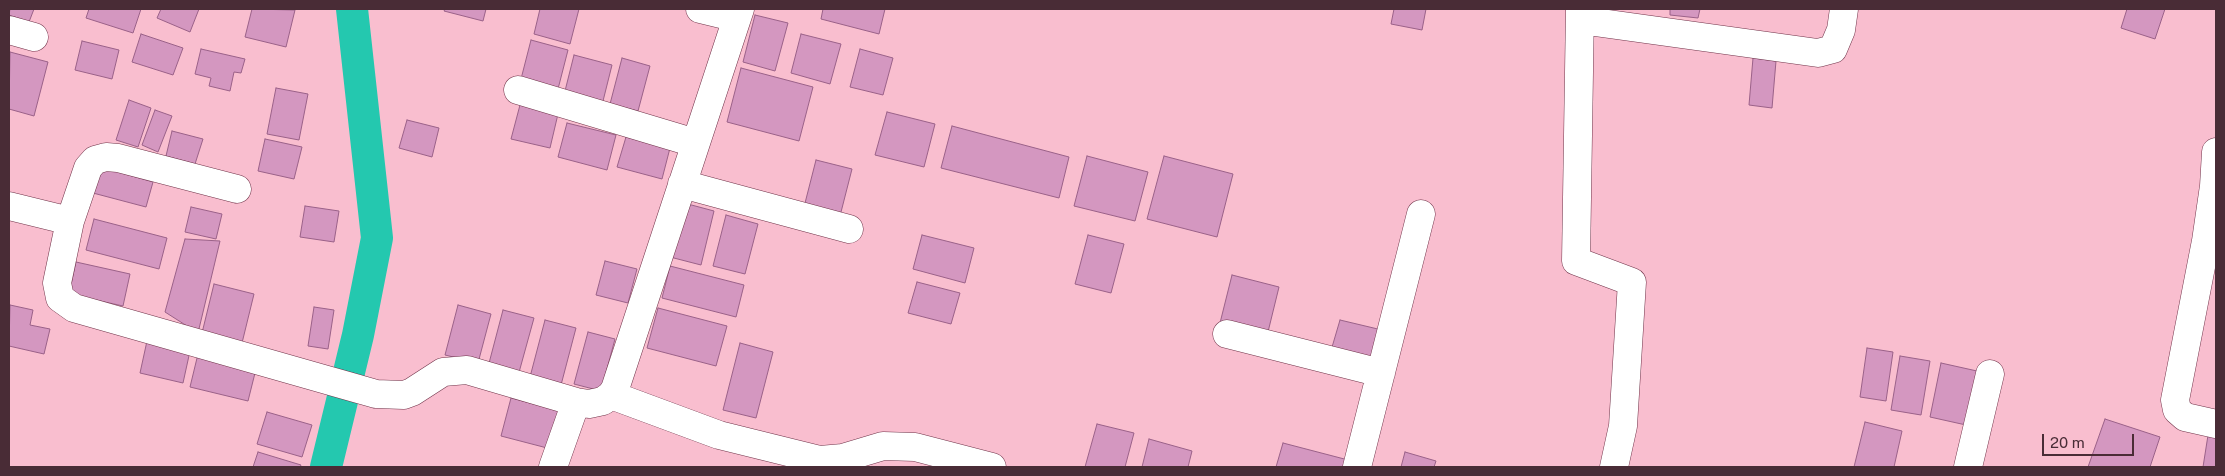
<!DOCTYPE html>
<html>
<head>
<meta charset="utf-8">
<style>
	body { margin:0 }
	#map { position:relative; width:2225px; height:476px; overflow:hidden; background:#f9becf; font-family:"Public Sans",sans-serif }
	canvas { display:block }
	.frame { position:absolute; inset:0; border:10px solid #492c36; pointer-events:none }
	.scale { position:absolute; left:2042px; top:434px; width:92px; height:22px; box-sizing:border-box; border:2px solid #492c36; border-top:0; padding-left:6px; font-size:15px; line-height:18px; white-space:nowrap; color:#492c36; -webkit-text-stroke:4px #f9becf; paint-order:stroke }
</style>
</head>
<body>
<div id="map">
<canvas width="2225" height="476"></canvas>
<div class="frame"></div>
<div class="scale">20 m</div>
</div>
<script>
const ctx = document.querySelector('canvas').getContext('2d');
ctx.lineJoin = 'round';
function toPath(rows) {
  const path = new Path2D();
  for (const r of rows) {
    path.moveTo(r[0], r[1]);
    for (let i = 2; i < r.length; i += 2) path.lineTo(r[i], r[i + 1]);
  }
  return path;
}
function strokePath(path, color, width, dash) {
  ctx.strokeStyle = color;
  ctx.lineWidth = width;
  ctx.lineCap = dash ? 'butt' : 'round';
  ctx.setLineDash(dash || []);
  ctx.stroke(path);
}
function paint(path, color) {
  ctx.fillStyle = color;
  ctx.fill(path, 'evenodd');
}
strokePath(toPath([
	[326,467,358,335,377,238,352,9]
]), '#24c8af', 32);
const building = toPath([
	[10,9,34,9,29,22,9,15,10,9],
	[89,9,141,9,133,33,86,18,89,9],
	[161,9,199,9,190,32,157,18,161,9],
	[252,9,295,10,286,47,245,37,252,9],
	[445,9,486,9,483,21,444,11,445,9],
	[540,9,579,9,570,44,534,34,540,9],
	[823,9,885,9,879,34,821,19,823,9],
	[1394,9,1426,9,1422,30,1391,24,1394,9],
	[1670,9,1700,9,1698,18,1670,15,1670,9],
	[2127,9,2165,9,2155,39,2121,28,2127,9],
	[755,15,788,23,775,71,743,62,755,15],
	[141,34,183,48,173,75,132,62,141,34],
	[801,34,841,44,830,84,791,73,801,34],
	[531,40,568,50,558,89,521,79,531,40],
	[82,41,119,50,112,79,75,70,82,41],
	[201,49,245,59,241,73,234,72,230,91,209,86,211,78,195,74,201,49],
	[860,49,893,58,883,95,850,87,860,49],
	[10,52,48,62,34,116,9,109,10,52],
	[574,55,612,65,601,109,563,99,574,55],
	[622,58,650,66,638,111,610,104,622,58],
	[1753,58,1776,61,1772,108,1749,105,1753,58],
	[741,68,813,87,799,141,727,122,741,68],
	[276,88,308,94,299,140,267,134,276,88],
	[129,100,151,108,138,147,116,140,129,100],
	[520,105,558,114,550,148,511,139,520,105],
	[155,110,172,116,158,152,142,145,155,110],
	[887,112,935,124,924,167,875,155,887,112],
	[407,120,439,128,432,157,399,148,407,120],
	[567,123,616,135,607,170,558,157,567,123],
	[952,126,1069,157,1059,198,941,168,952,126],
	[172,131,203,139,195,164,166,156,172,131],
	[626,137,670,148,662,179,617,167,626,137],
	[265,139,302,147,294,179,258,171,265,139],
	[1087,156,1148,172,1135,221,1074,206,1087,156],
	[1164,156,1233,174,1217,237,1147,219,1164,156],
	[816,160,852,169,840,216,804,207,816,160],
	[101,167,153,182,146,207,93,193,101,167],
	[684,203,714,211,701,265,670,257,684,203],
	[305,206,339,211,334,242,300,237,305,206],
	[191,207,222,214,216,239,185,232,191,207],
	[726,215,758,224,745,274,713,266,726,215],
	[94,219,167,238,159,269,86,250,94,219],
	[922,235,974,248,965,283,913,269,922,235],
	[1088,235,1124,244,1111,293,1075,284,1088,235],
	[185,239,220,241,198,333,165,312,185,239],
	[605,261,637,269,628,303,596,295,605,261],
	[76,262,130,274,123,306,69,294,76,262],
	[670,266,744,285,736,317,662,298,670,266],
	[1232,275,1279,287,1267,336,1220,323,1232,275],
	[917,282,960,293,951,324,908,313,917,282],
	[214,284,254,294,242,343,202,333,214,284],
	[10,305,33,310,30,325,50,329,44,354,9,346,10,305],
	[458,305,491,314,478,363,445,355,458,305],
	[314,307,334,310,328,349,308,346,314,307],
	[658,308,727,326,716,366,647,348,658,308],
	[503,310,534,318,518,376,488,367,503,310],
	[545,320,576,328,561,385,530,377,545,320],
	[1340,320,1382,330,1372,365,1330,354,1340,320],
	[588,332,615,339,601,391,574,384,588,332],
	[147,341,190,351,183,383,140,373,147,341],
	[740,343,773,352,756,418,723,410,740,343],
	[1867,348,1893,352,1886,401,1860,397,1867,348],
	[198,354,256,369,248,401,190,387,198,354],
	[1900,356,1930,361,1921,415,1891,410,1900,356],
	[1941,363,1977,371,1966,425,1930,417,1941,363],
	[511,398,561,411,551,449,501,436,511,398],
	[267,412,312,425,302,457,257,444,267,412],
	[2105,419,2160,437,2150,467,2088,467,2105,419],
	[1865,422,1902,431,1894,467,1854,467,1865,422],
	[1097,424,1134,433,1125,467,1085,467,1097,424],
	[2209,429,2216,430,2216,467,2203,467,2209,429],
	[1149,439,1192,451,1188,467,1142,467,1149,439],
	[1283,443,1352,461,1350,467,1276,467,1283,443],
	[258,452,301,465,300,467,253,467,258,452],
	[1405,452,1436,461,1434,467,1401,467,1405,452]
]);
paint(building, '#d497c0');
strokePath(building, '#9a6188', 1);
const minor = toPath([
	[700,9,737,18],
	[1580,9,1576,261,1632,282,1623,426,1614,467],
	[1580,20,1818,53,1833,49,1841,30,1844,9],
	[9,30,34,37],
	[518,90,695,143],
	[2216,152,2214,186,2206,241,2175,400,2177,410,2185,417,2216,424],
	[682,184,849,229],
	[9,206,70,221,57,283,60,298,74,308,376,394,404,395,412,392,443,372,467,370,576,402,589,404,603,401,611,395,615,389,740,9],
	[70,221,88,168,95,160,106,157,118,158,237,189],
	[1227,334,1381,373],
	[611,395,719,435,820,460,843,458,883,446,915,447,992,467],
	[553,467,576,402],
	[1357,467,1421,214],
	[1968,467,1990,374]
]);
strokePath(minor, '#71344a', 29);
strokePath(minor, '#fff', 28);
</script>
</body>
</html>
